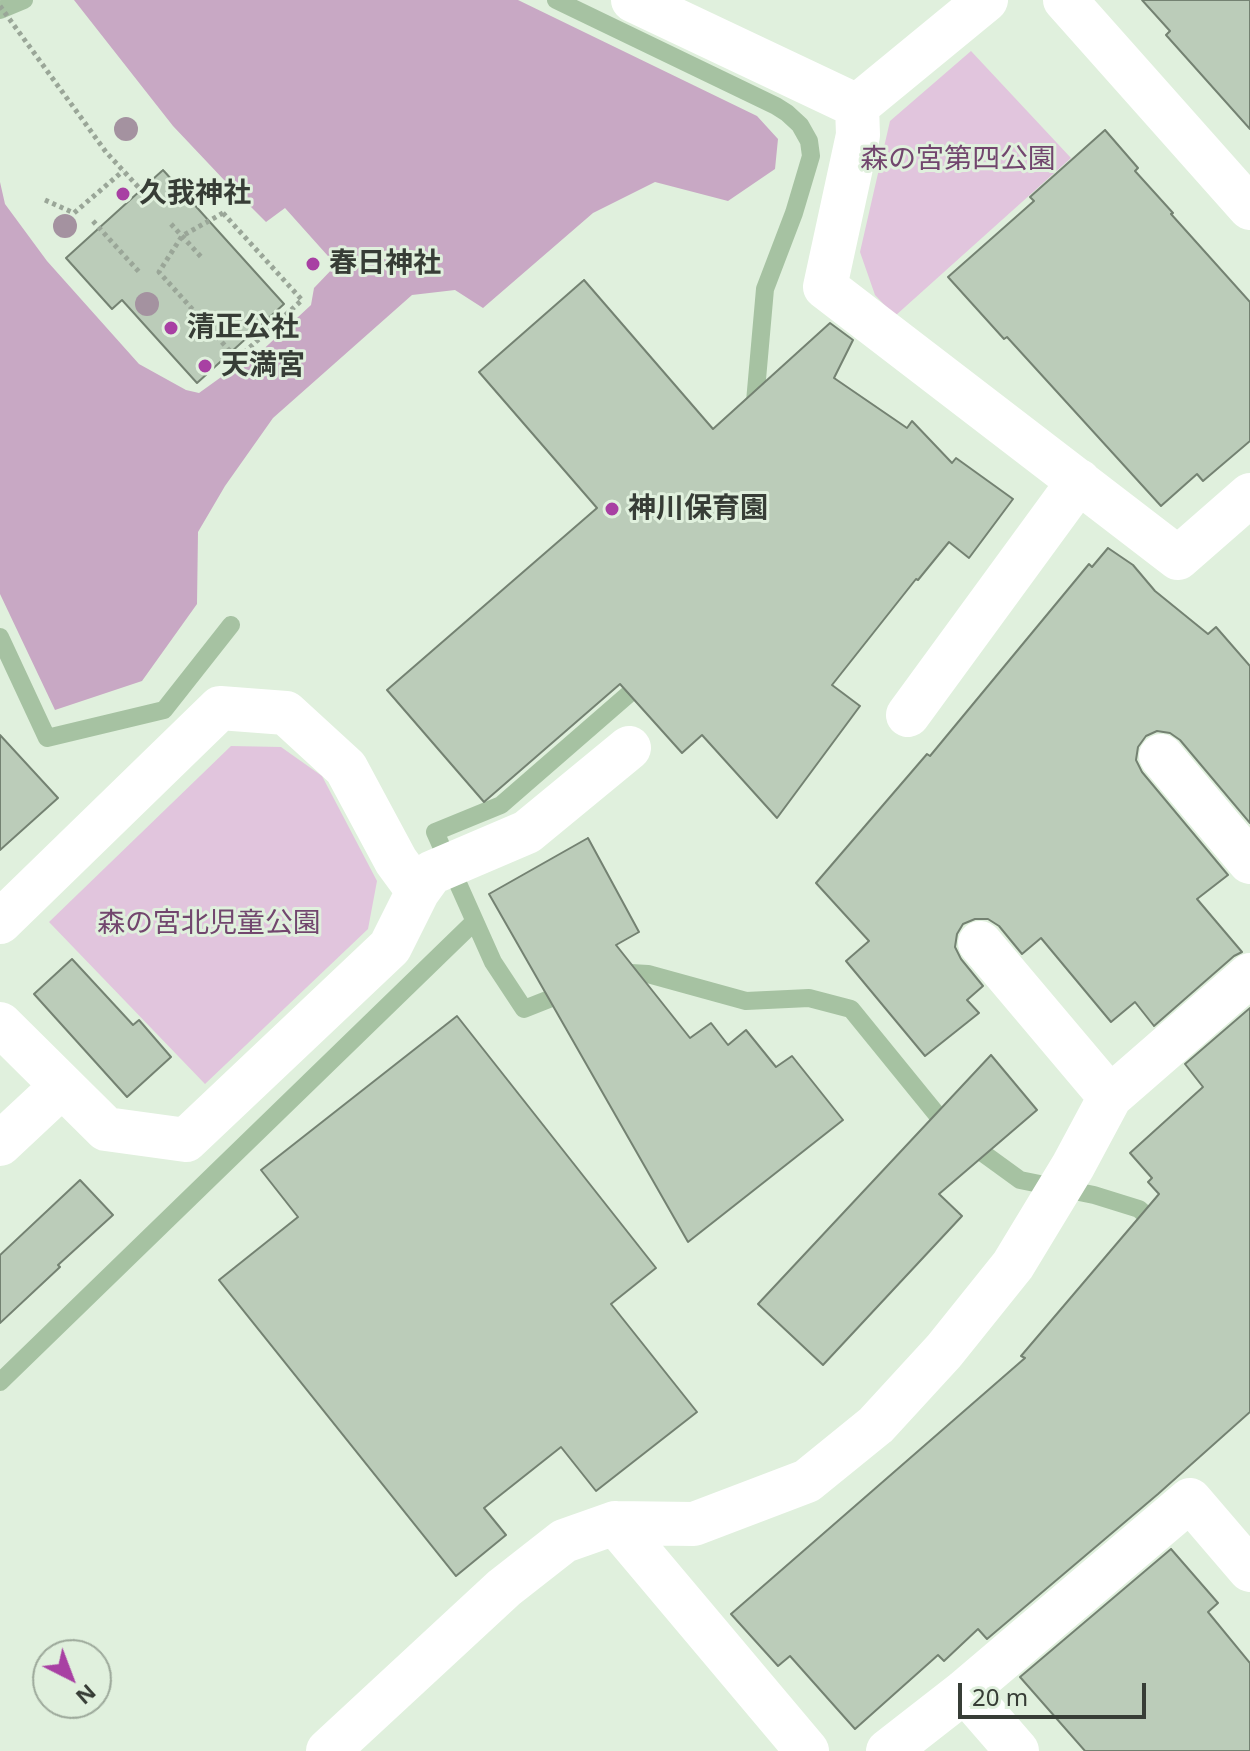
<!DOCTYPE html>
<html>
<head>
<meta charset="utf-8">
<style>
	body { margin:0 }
	#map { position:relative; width:1250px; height:1751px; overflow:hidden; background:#e0f0dd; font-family:"Noto Sans",sans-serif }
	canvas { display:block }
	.north { position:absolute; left:32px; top:1639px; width:80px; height:80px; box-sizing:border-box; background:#e0f0dd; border:2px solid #9ca89a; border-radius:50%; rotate:138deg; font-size:22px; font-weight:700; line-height:32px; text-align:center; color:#373d36 }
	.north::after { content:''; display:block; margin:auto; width:28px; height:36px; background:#a840a3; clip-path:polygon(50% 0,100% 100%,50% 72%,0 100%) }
	.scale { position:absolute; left:958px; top:1683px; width:188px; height:36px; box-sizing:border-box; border:4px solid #373d36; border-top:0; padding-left:10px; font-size:24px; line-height:28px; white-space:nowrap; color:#373d36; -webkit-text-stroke:6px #e0f0dd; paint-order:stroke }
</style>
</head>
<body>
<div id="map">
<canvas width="1250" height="1751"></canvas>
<div class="north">N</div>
<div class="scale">20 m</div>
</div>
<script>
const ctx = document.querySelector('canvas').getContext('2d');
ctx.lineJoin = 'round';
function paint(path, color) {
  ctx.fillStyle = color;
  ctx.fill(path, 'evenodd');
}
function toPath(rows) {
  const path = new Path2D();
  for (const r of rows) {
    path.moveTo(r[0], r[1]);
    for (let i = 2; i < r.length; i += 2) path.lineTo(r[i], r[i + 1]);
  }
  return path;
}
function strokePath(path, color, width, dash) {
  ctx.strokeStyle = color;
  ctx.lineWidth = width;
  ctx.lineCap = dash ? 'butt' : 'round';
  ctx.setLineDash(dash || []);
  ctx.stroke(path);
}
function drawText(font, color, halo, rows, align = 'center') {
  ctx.font = font + ' "Noto Sans","Noto Sans JP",sans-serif';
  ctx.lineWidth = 6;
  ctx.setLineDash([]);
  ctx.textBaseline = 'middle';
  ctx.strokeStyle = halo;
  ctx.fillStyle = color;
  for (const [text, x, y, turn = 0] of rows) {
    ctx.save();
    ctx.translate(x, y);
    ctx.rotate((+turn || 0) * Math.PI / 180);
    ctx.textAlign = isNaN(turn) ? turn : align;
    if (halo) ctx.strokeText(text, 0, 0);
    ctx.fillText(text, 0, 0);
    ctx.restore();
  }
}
paint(toPath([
	[971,51,1071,158,895,316,875,295,860,252,890,121],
	[231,746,281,747,322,776,377,881,368,929,205,1084,49,922]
]), '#e1c5dd');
paint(toPath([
	[74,0,518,0,757,116,778,139,775,169,728,201,655,182,593,213,483,308,455,290,412,295,273,418,225,486,198,532,197,604,142,681,55,710,0,594,0,182,5,204,47,261,139,364,186,390,199,393,224,375,241,370,311,305,314,288,336,265,285,208,266,222,225,181,173,126]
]), '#c8a8c4');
strokePath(toPath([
	[556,0,776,106,787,113,800,125,809,141,811,156,794,213,765,289,754,413],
	[0,10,24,0],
	[0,637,47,738,164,710,231,625],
	[614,972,648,974,746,1001,809,998,851,1009,947,1127,1020,1180,1094,1195,1139,1209,1159,1227],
	[572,990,524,1009,493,962,435,832,501,805,646,679],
	[0,1382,474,922]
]), '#a6c2a2', 18);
const building = toPath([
	[1142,0,1250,0,1250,129,1166,35,1170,31,1142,0],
	[1105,130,1138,168,1135,171,1173,213,1171,214,1250,302,1250,441,1203,481,1197,474,1161,506,1007,337,1004,339,948,277,1034,201,1030,197,1105,130],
	[163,170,284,304,197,383,122,300,112,309,66,258,163,170],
	[584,280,713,429,830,323,853,340,834,378,907,428,912,421,952,463,956,458,1013,499,969,558,949,542,918,580,916,579,832,685,860,706,777,818,702,735,682,753,620,684,484,802,387,690,597,508,479,372,584,280],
	[1108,548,1133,565,1155,591,1208,634,1216,627,1250,666,1250,823,1180,740,1170,733,1157,731,1146,736,1138,747,1136,760,1142,772,1228,875,1197,899,1242,952,1234,956,1154,1026,1135,1002,1111,1022,1041,938,1022,954,999,926,988,919,975,919,963,924,957,934,955,947,961,959,983,986,967,1000,979,1013,925,1056,846,961,869,941,816,883,927,754,930,756,1089,564,1092,567,1108,548],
	[0,735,58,798,0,850,0,735],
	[588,838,639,932,616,945,690,1038,711,1023,728,1045,746,1030,776,1067,792,1056,843,1120,688,1242,489,894,588,838],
	[72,959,133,1025,139,1020,171,1057,127,1097,34,994,72,959],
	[1250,1008,1250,1412,1158,1494,987,1639,978,1629,944,1661,938,1655,855,1729,790,1656,778,1666,731,1614,1025,1358,1021,1356,1159,1194,1148,1182,1152,1178,1130,1153,1203,1087,1185,1064,1250,1008],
	[457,1016,656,1268,611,1304,697,1412,596,1491,561,1447,484,1508,506,1535,456,1576,219,1280,298,1217,261,1170,457,1016],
	[991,1055,1037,1110,939,1194,962,1216,823,1365,758,1304,991,1055],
	[80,1180,113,1215,58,1265,60,1267,0,1323,0,1255,80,1180],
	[1171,1549,1218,1603,1208,1612,1250,1663,1250,1751,1085,1751,1020,1677,1171,1549]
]);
paint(building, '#bbccb9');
strokePath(building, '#748272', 2);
strokePath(toPath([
	[0,6,106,152,141,190],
	[45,200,74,213,123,171],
	[223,213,302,300,237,359,159,272,182,236,223,213],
	[93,221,140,273],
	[171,224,203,259]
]), '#9aa698', 5, [4, 4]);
strokePath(toPath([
	[633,0,857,106],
	[986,0,857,106,858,135,825,287,1178,558,1250,495],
	[1065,0,1250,208],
	[908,715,1079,481],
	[1161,756,1250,862],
	[418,891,431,873,527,832,629,748],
	[0,922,220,708,286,713,346,768,396,861,418,891,390,947,186,1140,106,1129,0,1024],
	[980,943,1110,1097],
	[0,1144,62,1086],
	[615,1523,807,1751],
	[965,1691,1017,1751],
	[328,1751,504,1588,564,1541,615,1523,694,1524,807,1481,876,1425,944,1351,1013,1265,1073,1166,1110,1097,1250,975],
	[888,1751,965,1691,1190,1500,1250,1570]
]), '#fff', 44);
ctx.fillStyle = '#a492a0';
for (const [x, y] of [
	[126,129],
	[65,226],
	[147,304]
]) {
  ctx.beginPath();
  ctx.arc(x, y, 12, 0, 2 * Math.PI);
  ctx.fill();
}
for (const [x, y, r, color] of [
	[123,194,8,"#a840a3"],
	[313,264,8,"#a840a3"],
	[171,328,8,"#a840a3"],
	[205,366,8,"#a840a3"],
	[612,509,8,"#a840a3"]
]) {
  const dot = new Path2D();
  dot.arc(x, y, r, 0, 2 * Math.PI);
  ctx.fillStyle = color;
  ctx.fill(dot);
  strokePath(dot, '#e0f0dd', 3);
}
drawText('28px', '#72466e', '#e0f0dd', [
	["森の宮第四公園",958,160],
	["森の宮北児童公園",209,924]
]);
drawText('bold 28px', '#373d36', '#e0f0dd', [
	["久我神社",139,194],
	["春日神社",329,264],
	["清正公社",187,328],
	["天満宮",221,366],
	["神川保育園",628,509]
], 'left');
</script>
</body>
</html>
